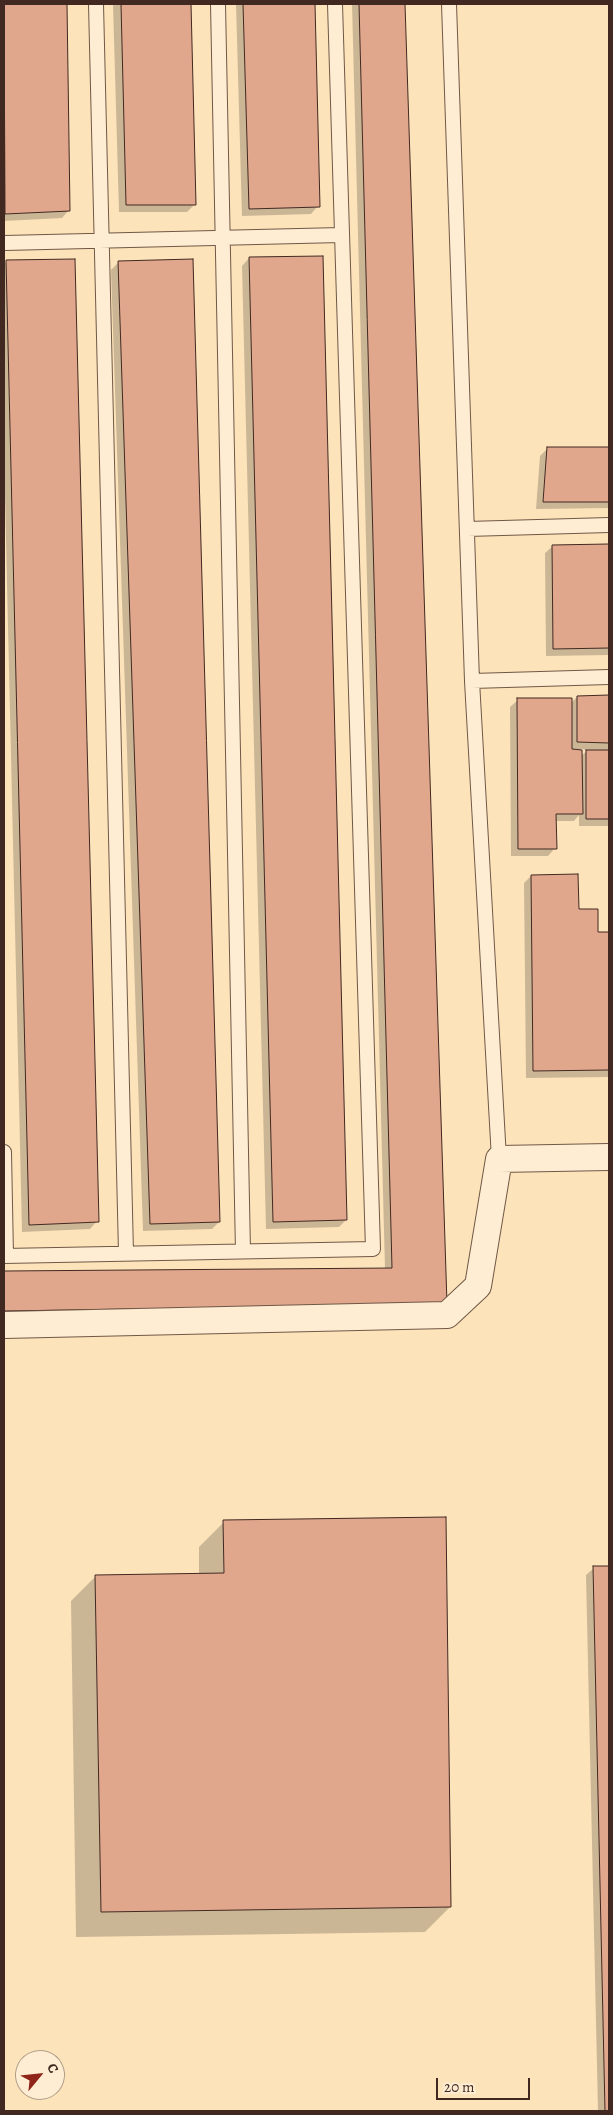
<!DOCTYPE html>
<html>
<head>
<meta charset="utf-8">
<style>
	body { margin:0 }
	#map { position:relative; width:613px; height:2115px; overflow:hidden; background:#fde3ba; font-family:Alegreya,serif }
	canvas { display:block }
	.frame { position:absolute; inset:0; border:5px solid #412921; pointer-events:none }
	.north { position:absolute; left:15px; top:2050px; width:50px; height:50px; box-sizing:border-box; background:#feedd2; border:1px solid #b29f8b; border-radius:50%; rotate:62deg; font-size:14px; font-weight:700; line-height:20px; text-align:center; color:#412921 }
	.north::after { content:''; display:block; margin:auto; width:18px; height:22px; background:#8f2418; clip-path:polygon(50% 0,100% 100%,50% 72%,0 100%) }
	.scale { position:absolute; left:436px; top:2078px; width:94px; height:22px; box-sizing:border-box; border:2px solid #412921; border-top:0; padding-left:6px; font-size:15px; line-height:18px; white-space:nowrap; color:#412921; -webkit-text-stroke:4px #feedd2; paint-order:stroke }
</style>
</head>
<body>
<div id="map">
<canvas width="613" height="2115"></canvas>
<div class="frame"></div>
<div class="north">С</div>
<div class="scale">20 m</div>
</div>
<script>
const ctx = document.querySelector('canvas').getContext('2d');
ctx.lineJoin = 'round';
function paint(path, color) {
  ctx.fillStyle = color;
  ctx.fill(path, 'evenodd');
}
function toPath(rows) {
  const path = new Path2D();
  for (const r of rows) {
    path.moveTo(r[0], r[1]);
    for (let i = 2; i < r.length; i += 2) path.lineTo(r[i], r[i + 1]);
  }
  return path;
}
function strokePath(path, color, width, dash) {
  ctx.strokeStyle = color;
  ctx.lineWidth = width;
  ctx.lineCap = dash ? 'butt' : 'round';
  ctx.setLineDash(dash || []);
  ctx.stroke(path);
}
paint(toPath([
	[4,4,66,4,69,210,62,218,4,221],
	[113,4,190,4,194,205,187,212,119,212],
	[236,4,314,4,318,206,311,214,242,216],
	[352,4,404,4,445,1304,4,1318,4,1272,385,1269],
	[249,258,346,1220,339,1227,266,1229,242,266],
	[7,261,97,1221,90,1229,22,1232,4,454,4,264],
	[119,262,219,1222,212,1229,143,1231,111,270],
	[548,448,609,448,609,508,536,509,540,456],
	[609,545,609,655,546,656,545,553,553,546],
	[609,696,609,826,579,826,579,815,574,821,555,821,555,848,548,856,511,856,510,707,518,700,571,703,577,697],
	[581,749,588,750,581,756],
	[531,876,578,911,597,933,609,933,609,1077,526,1078,524,883],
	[224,1522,450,1907,425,1932,76,1937,71,1601,96,1576,199,1575,199,1547],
	[609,1567,609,2111,598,2111,586,1575,594,1568]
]), '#0003');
const building = toPath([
	[4,4,67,4,70,211,5,214,4,4],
	[121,4,191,4,196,205,126,205,121,4],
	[243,4,315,4,320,207,249,209,243,4],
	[359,4,405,4,447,1304,4,1311,4,1271,392,1268,359,4],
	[323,256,347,1220,273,1222,249,257,323,256],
	[75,259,99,1222,29,1225,6,260,75,259],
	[193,259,220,1222,150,1224,118,261,193,259],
	[547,447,609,447,609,502,543,502,547,447],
	[609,544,609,648,553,649,552,545,609,544],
	[609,695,609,743,577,742,577,696,609,695],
	[517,698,572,698,572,749,582,750,583,814,556,814,557,849,518,849,517,698],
	[586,750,609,750,609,819,586,819,586,750],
	[578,874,579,909,598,909,598,932,609,932,609,1070,533,1071,531,875,578,874],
	[446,1517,451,1907,101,1912,95,1575,224,1573,223,1520,446,1517],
	[593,1566,609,1566,609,2111,605,2111,593,1566]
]);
paint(building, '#e1a78d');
strokePath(building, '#412921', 1);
const service = toPath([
	[96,4,126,1253],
	[218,4,243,1251],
	[449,4,472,681,499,1159],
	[4,243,341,235],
	[467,529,609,525],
	[472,681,609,677],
	[4,1152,6,1256],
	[4,1256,373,1249,335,4]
]);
const minor = toPath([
	[4,1325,447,1315,478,1286,499,1159,609,1157]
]);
strokePath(service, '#705847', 16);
strokePath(minor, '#705847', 28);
strokePath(service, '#feedd2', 14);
strokePath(minor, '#feedd2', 26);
</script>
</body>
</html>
